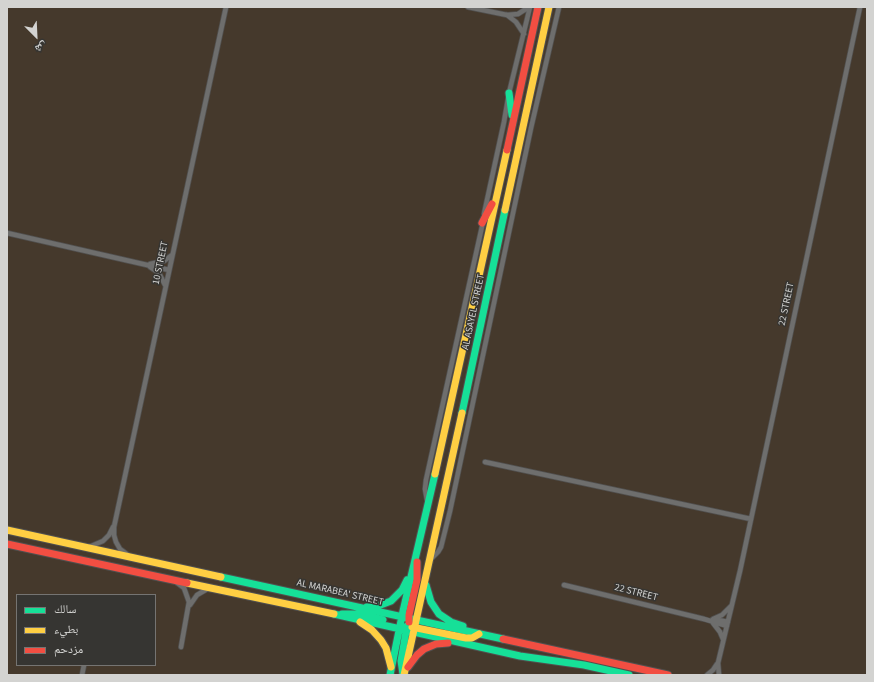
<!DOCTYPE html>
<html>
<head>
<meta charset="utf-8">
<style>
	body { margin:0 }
	#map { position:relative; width:874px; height:682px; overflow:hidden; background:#353433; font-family:"Source Sans 3","Noto Naskh Arabic",sans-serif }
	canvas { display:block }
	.frame { position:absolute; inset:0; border:8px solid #d3d3d1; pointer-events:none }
	.legend { position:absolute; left:16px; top:594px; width:140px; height:72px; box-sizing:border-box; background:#363532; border:1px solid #757472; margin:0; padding:5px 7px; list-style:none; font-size:12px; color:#d3d3d1 }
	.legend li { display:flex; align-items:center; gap:8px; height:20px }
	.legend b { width:20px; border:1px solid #757472 }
	.north { position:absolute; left:16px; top:16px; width:40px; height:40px; -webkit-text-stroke:3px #363532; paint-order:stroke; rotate:156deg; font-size:11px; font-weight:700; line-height:16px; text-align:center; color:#d3d3d1 }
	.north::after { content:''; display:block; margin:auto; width:14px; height:18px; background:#d3d3d1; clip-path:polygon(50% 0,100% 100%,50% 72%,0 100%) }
</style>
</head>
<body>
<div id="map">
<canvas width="874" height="682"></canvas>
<div class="frame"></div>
<ul class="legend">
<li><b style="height:5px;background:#16e098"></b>سالك</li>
<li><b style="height:5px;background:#ffcf43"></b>بطيء</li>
<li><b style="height:5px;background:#f24e42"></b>مزدحم</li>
</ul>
<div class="north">ش</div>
</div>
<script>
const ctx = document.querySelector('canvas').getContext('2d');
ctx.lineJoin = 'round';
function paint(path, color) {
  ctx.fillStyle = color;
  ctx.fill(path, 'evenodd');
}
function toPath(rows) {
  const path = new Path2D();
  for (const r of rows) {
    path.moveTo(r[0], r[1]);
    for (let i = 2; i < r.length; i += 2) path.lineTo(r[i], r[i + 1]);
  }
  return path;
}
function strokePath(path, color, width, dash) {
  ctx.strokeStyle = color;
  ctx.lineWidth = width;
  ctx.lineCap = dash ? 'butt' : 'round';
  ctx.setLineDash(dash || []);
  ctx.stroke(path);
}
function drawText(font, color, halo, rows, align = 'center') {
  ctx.font = font + ' "Source Sans 3",sans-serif';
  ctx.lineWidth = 3;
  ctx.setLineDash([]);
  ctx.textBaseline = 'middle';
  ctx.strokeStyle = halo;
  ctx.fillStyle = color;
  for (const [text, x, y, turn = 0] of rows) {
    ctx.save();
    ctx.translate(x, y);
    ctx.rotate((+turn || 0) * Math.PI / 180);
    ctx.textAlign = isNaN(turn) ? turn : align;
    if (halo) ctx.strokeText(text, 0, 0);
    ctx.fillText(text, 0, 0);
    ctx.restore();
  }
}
paint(toPath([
	[7,7,867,7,867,675,7,675],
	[17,595,155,595,155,665,17,665]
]), '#45392c');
const street = toPath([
	[468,7,507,15,518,14,529,7],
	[507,15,516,22,524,34],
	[484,214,504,122,509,93,530,7],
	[7,233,169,270],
	[150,264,164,261,172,255],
	[150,267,159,273,165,285],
	[485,462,751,519],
	[427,500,425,489,426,480,483,222],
	[89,547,103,541,109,535,113,527],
	[128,555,120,549,116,542,114,535,114,527,226,7],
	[431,559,438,552,441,547,450,511,531,128,559,7],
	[176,582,184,588,189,602,181,647],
	[564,585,704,619,727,626],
	[190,605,197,595,209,588],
	[713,619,722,615,731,606],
	[714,619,728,622],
	[713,623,720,632,723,639],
	[82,675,84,665],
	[707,675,713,670,717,664],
	[719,675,718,663,740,571,860,7]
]);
const fast = toPath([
	[509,93,512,115],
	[462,413,505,210],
	[221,577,503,639],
	[426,585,431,602,439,614,451,622,463,626],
	[367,607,378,606,391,601,402,590,407,580],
	[334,614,520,656,584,665,629,675],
	[342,614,356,614,383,620],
	[403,674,401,661,407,626],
	[390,675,403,611,435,474]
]);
const slow = toPath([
	[505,210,549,7],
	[435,474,507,150],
	[7,530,221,577],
	[187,583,334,614],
	[360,622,372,630,381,640,386,648,391,667],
	[412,627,466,638,472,638,479,634],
	[404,675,462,413]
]);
const jam = toPath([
	[507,150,538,7],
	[482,223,492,204],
	[7,544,187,583],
	[409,622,409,615,417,580,417,562],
	[503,639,668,675],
	[408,667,417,655,424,649,436,644,448,643]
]);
strokePath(street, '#51504f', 6);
strokePath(fast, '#51504f', 9);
strokePath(slow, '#51504f', 9);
strokePath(jam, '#51504f', 9);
strokePath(street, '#6e6e6d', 4.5);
strokePath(fast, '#16e098', 7);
strokePath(slow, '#ffcf43', 7);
strokePath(jam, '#f24e42', 7);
drawText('10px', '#d3d3d1', '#363532', [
	["10 STREET",161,263,-78],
	["22 STREET",787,304,-78],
	["AL ASAYEL STREET",474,312,-78],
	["AL MARABEA' STREET",340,593,13],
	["22 STREET",636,593,14]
]);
</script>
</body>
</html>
